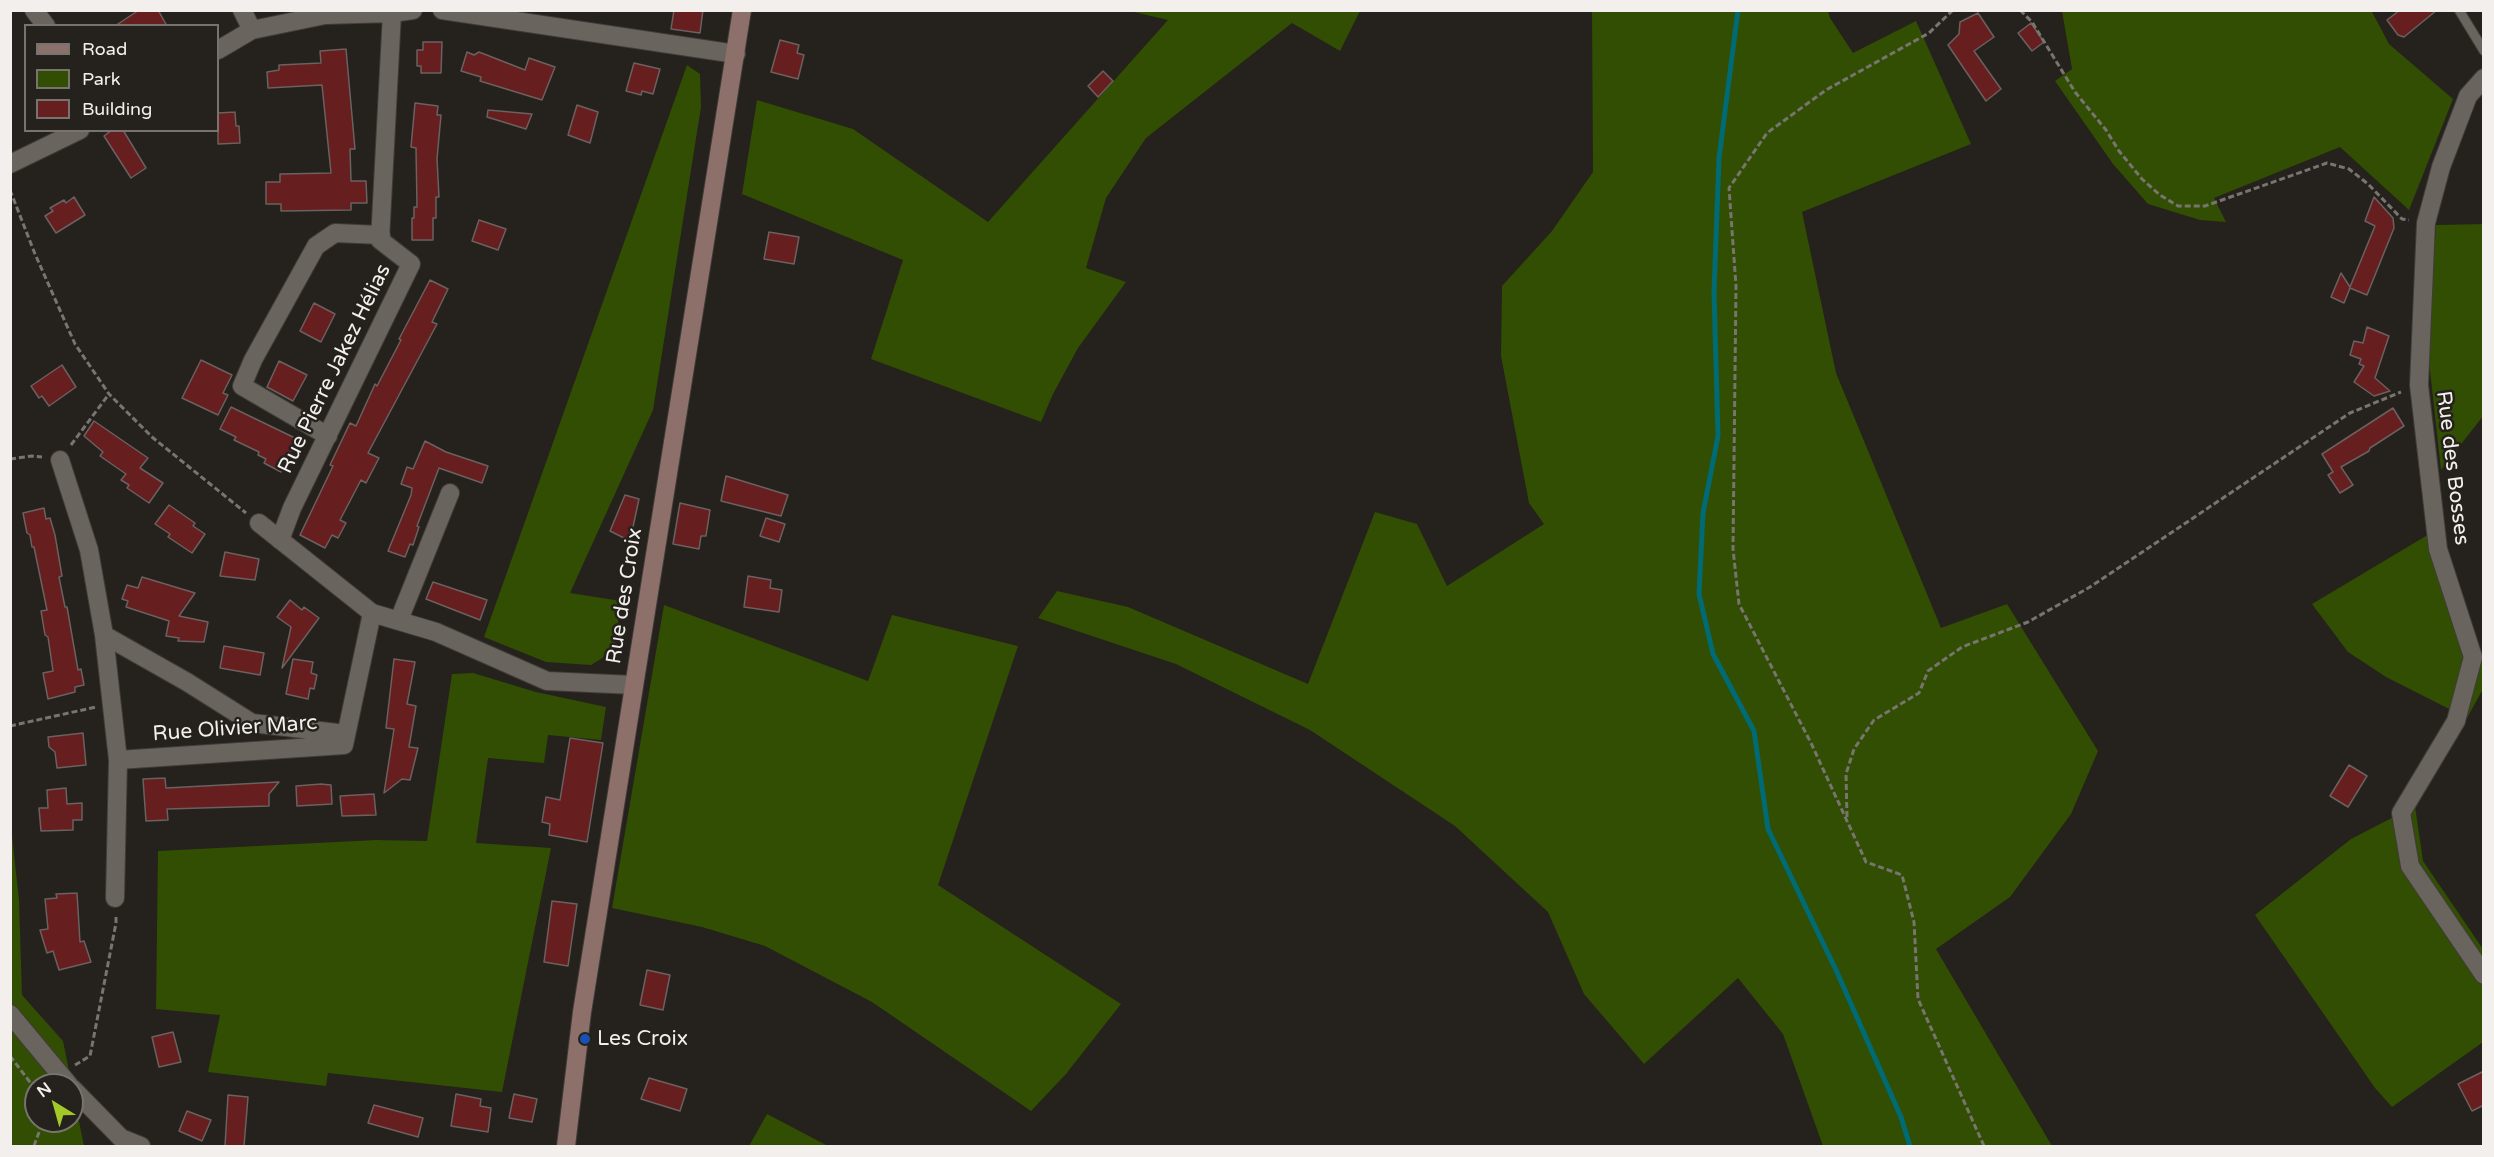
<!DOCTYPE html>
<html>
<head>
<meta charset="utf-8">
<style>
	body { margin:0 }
	#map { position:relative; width:2494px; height:1157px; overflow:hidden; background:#25211c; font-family:"Varela Round",sans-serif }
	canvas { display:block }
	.frame { position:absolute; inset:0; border:12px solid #f2efec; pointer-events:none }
	.legend { position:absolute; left:24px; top:24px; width:195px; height:108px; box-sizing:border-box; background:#25211c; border:2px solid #77736f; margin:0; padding:8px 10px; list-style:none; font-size:18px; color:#f2efec }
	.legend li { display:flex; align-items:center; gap:12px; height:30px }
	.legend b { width:30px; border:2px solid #77736f }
	.north { position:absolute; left:24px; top:1073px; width:60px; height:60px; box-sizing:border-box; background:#25211c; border:2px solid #77736f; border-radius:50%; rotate:323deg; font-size:16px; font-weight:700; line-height:24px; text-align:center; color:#f2efec }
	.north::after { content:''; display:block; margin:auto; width:21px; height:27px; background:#a2c928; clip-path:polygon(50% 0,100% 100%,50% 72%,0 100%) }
</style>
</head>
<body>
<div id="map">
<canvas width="2494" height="1157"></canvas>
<div class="frame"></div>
<ul class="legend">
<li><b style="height:8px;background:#8e706a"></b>Road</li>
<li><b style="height:16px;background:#314e02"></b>Park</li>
<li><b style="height:16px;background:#661e1f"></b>Building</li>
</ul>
<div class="north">N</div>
</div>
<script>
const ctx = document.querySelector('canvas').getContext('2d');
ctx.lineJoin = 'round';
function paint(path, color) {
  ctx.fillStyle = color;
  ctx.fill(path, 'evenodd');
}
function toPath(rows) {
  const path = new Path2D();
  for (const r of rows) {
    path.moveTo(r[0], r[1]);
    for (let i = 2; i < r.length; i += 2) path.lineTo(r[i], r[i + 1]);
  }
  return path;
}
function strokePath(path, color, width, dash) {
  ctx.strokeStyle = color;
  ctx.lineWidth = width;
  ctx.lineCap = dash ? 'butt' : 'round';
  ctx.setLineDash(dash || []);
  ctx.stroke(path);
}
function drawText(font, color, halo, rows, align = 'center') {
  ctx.font = font + ' "Varela Round",sans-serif';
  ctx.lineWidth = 5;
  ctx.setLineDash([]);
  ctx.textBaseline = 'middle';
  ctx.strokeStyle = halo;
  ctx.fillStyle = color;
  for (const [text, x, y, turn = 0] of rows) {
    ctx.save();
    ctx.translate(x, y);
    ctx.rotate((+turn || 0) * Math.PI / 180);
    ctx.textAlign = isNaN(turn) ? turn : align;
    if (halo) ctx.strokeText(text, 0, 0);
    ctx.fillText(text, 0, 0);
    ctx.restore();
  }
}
paint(toPath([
	[2371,10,2389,44,2453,99,2409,210,2340,147,2214,198,2226,222,2200,220,2148,204,2113,164,2055,81,2072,69,2062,11],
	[1130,11,1360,11,1340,51,1292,23,1146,138,1106,198,1086,268,1126,282,1078,348,1053,394,1041,422,871,359,903,260,742,194,757,100,853,129,988,222,1168,20],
	[1592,11,1828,11,1830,18,1853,53,1916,21,1971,144,1802,212,1836,373,1941,628,2007,604,2098,751,2071,814,2010,897,1936,949,2052,1146,1823,1146,1783,1034,1738,978,1644,1064,1584,994,1548,912,1455,826,1310,730,1176,664,1038,618,1057,591,1128,607,1308,684,1375,512,1417,524,1447,586,1544,524,1529,503,1501,356,1502,286,1552,231,1593,172],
	[687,65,700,74,701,107,653,410,570,593,621,601,614,651,591,665,546,662,484,637],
	[2484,224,2483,416,2441,470,2428,352,2436,225],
	[2441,527,2453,570,2483,658,2483,689,2467,718,2386,677,2348,652,2312,604],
	[664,605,868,681,892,615,1018,646,938,885,1121,1004,1066,1074,1031,1111,872,1002,765,946,702,927,612,908],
	[473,673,536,692,606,707,601,740,548,735,544,763,488,758,476,843,551,848,502,1092,328,1073,326,1086,208,1072,220,1015,156,1009,158,851,376,840,427,841,452,674],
	[2415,806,2423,861,2483,949,2483,1042,2392,1107,2375,1088,2255,915,2351,839],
	[10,817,19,900,22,995,63,1041,72,1085,36,1085,36,1121,72,1121,72,1087,84,1146,11,1146],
	[767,1114,828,1146,749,1146]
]), '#314e02');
strokePath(toPath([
	[1738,10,1719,158,1714,292,1718,436,1703,513,1699,594,1713,654,1754,731,1768,829,1836,970,1901,1117,1910,1146]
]), '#006b74', 5);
const building = toPath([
	[139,10,158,10,167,26,115,26,139,10],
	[674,10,703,10,700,33,671,29,674,10],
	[2400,10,2437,10,2404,37,2398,35,2387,20,2400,10],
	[1978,13,1994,37,1974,51,2001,89,1986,101,1948,45,1959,34,1960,22,1978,13],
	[2031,23,2044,42,2032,51,2018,33,2031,23],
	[780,40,799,45,797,53,804,55,798,79,771,72,780,40],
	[423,42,442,42,441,73,421,73,421,66,417,66,417,50,423,50,423,42],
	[346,49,355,149,350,149,351,181,366,181,367,203,351,203,351,210,281,211,281,204,266,204,266,182,280,182,280,174,331,173,322,85,268,88,267,72,279,70,279,65,321,63,320,51,346,49],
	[467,52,474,55,479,52,525,70,529,58,555,67,542,100,480,81,481,77,461,71,467,52],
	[634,63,660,69,653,94,642,91,641,95,626,91,634,63],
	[1103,71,1113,81,1098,97,1088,86,1103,71],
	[415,103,438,106,437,115,441,115,437,159,439,197,436,197,436,218,433,218,433,240,412,240,412,218,414,218,414,207,417,207,416,148,411,147,415,103],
	[577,105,598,112,590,143,568,135,577,105],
	[488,110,532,114,526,129,487,117,488,110],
	[235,112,236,126,239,126,240,143,218,144,218,113,235,112],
	[112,130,123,130,146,168,131,178,104,136,112,130],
	[74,197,85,215,56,233,45,216,53,211,50,208,64,200,66,203,74,197],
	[2374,197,2393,218,2394,228,2367,295,2350,288,2344,303,2331,297,2341,273,2350,287,2375,226,2365,221,2374,197],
	[479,220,506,229,498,250,472,241,479,220],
	[769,232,799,237,794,264,764,259,769,232],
	[430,280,448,289,432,322,437,324,368,453,379,458,366,483,361,480,340,520,346,523,338,538,332,535,325,548,300,535,333,466,330,465,350,423,356,426,375,384,377,386,401,340,399,339,430,280],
	[314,303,335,314,321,342,300,331,314,303],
	[2367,327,2389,336,2375,378,2390,391,2374,396,2354,382,2364,366,2359,364,2361,359,2350,355,2354,341,2363,343,2367,327],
	[201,360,232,375,223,393,228,395,218,415,182,398,201,360],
	[279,361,307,375,293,401,267,387,279,361],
	[62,365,76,387,49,406,42,396,39,398,31,386,62,365],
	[231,407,297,439,281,472,264,463,266,459,258,455,259,452,234,440,236,437,220,429,231,407],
	[2393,408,2404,426,2370,448,2369,451,2341,467,2353,485,2340,493,2328,475,2333,472,2322,454,2393,408],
	[94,421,148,458,140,468,163,483,149,503,127,488,129,485,121,480,126,474,100,456,103,452,84,436,94,421],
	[425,441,446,452,488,466,482,483,439,468,417,526,419,527,413,545,410,544,405,557,388,551,411,495,412,488,401,484,407,467,413,469,425,441],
	[726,476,788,495,781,516,721,501,726,476],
	[625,495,639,499,630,541,610,531,625,495],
	[680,503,710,510,706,536,701,536,699,549,673,544,680,503],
	[169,505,195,523,193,526,205,534,192,553,168,537,170,534,155,524,169,505],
	[44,508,46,519,50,518,55,535,62,576,59,577,65,607,67,607,78,670,81,669,84,685,75,687,75,692,48,699,43,673,53,671,48,637,45,635,41,611,47,610,34,547,32,547,30,535,27,533,23,513,44,508],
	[766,518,785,524,779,542,760,536,766,518],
	[225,552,259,559,255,580,220,576,225,552],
	[748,576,771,580,770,588,782,590,779,612,744,607,748,576],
	[142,577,195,593,179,616,208,622,204,642,178,641,179,638,166,636,169,621,126,607,128,601,122,599,127,585,138,588,142,577],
	[433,582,487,600,480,620,426,599,433,582],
	[290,600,302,610,304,607,319,618,282,668,291,627,277,617,290,600],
	[224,646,264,653,260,675,220,668,224,646],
	[293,659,313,662,311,673,317,675,314,689,310,688,308,699,286,694,293,659],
	[394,659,415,662,407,704,416,706,409,747,418,748,410,780,402,779,384,793,394,729,386,728,394,659],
	[83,733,86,765,57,768,55,752,49,747,48,737,83,733],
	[570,738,603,743,587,842,549,835,550,824,542,822,546,797,560,800,570,738],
	[2349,765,2367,776,2348,807,2330,796,2349,765],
	[165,778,166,788,279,782,269,794,269,806,167,809,168,820,146,821,143,779,165,778],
	[321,784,331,785,332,804,297,806,296,786,321,784],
	[66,788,67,804,82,803,82,820,73,820,73,830,41,831,39,808,48,808,47,790,66,788],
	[374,794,376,815,342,816,340,796,374,794],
	[77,893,80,942,84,941,91,962,59,970,53,951,47,953,40,930,48,929,45,899,57,898,56,894,77,893],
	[552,901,577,904,568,966,544,962,552,901],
	[647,970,670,975,663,1010,640,1005,647,970],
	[173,1032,181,1062,159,1067,152,1037,173,1032],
	[2484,1071,2484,1105,2472,1111,2458,1084,2484,1071],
	[649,1078,687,1089,680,1111,641,1099,649,1078],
	[456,1094,481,1099,480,1106,491,1108,488,1132,451,1126,456,1094],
	[514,1094,537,1099,532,1122,509,1118,514,1094],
	[228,1095,248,1097,244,1146,225,1146,228,1095],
	[374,1105,423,1118,418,1137,368,1123,374,1105],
	[187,1111,211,1120,202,1141,179,1131,187,1111]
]);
paint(building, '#661e1f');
strokePath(building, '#6a6160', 1.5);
const service = toPath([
	[2459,10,2484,51]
]);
const minor = toPath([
	[34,10,46,26],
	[242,10,252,30],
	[442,10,736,54],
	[218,50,252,30,325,15,392,13,413,10],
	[2484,78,2468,96,2441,167,2426,223,2419,385,2438,549,2473,657,2456,721,2401,813,2410,866,2484,975],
	[10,164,80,130],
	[328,436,242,386,253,360,316,246,335,233,381,235],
	[60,460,89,550,104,635,118,760,115,898],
	[259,523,372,613,436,632,547,681,634,685],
	[280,540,292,508,411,264,380,240,392,13],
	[399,620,450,493],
	[104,635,187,682,252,723,346,734],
	[118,760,344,745,372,613],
	[10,1014,69,1085],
	[72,1088,121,1138,141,1146]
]);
const secondary = toPath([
	[566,1146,582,1012,742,10]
]);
strokePath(service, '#403c39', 11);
strokePath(minor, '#403c39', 20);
strokePath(secondary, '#403c39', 20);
strokePath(toPath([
	[1953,10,1929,33,1826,90,1767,133,1729,188,1736,286,1733,549,1739,604,1811,743,1866,862,1902,875,1914,922,1918,999,1984,1146],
	[2020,10,2032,22,2075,92,2106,130,2119,151,2142,179,2160,195,2178,206,2205,206,2327,163,2349,169,2368,184,2402,219,2409,220],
	[10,190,35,254,75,344,109,394,152,437,246,513],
	[71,445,109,394],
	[10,459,32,456,42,457],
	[10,726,96,707],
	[1847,817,1846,774,1854,749,1874,720,1919,693,1928,671,1962,647,2028,622,2090,587,2350,413,2401,392],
	[10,1056,36,1090],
	[75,1065,90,1056,116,923,116,915],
	[34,1146,43,1121]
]), '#787470', 3, [6, 3]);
strokePath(service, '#6a645e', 9);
strokePath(minor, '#6a645e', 18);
strokePath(secondary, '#8e706a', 18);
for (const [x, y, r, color] of [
	[585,1039,6,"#1a4fb4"]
]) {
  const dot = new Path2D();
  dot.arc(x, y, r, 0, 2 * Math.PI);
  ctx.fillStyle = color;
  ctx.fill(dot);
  strokePath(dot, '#25211c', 2);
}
drawText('21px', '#f2efec', '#25211c', [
	["Rue Pierre Jakez Hélias",335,369,-64],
	["Rue des Bosses",2452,468,83],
	["Rue des Croix",625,596,-81],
	["Rue Olivier Marc",235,729,-4]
]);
drawText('21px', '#f2efec', '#25211c', [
	["Les Croix",597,1039]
], 'left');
</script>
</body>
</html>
